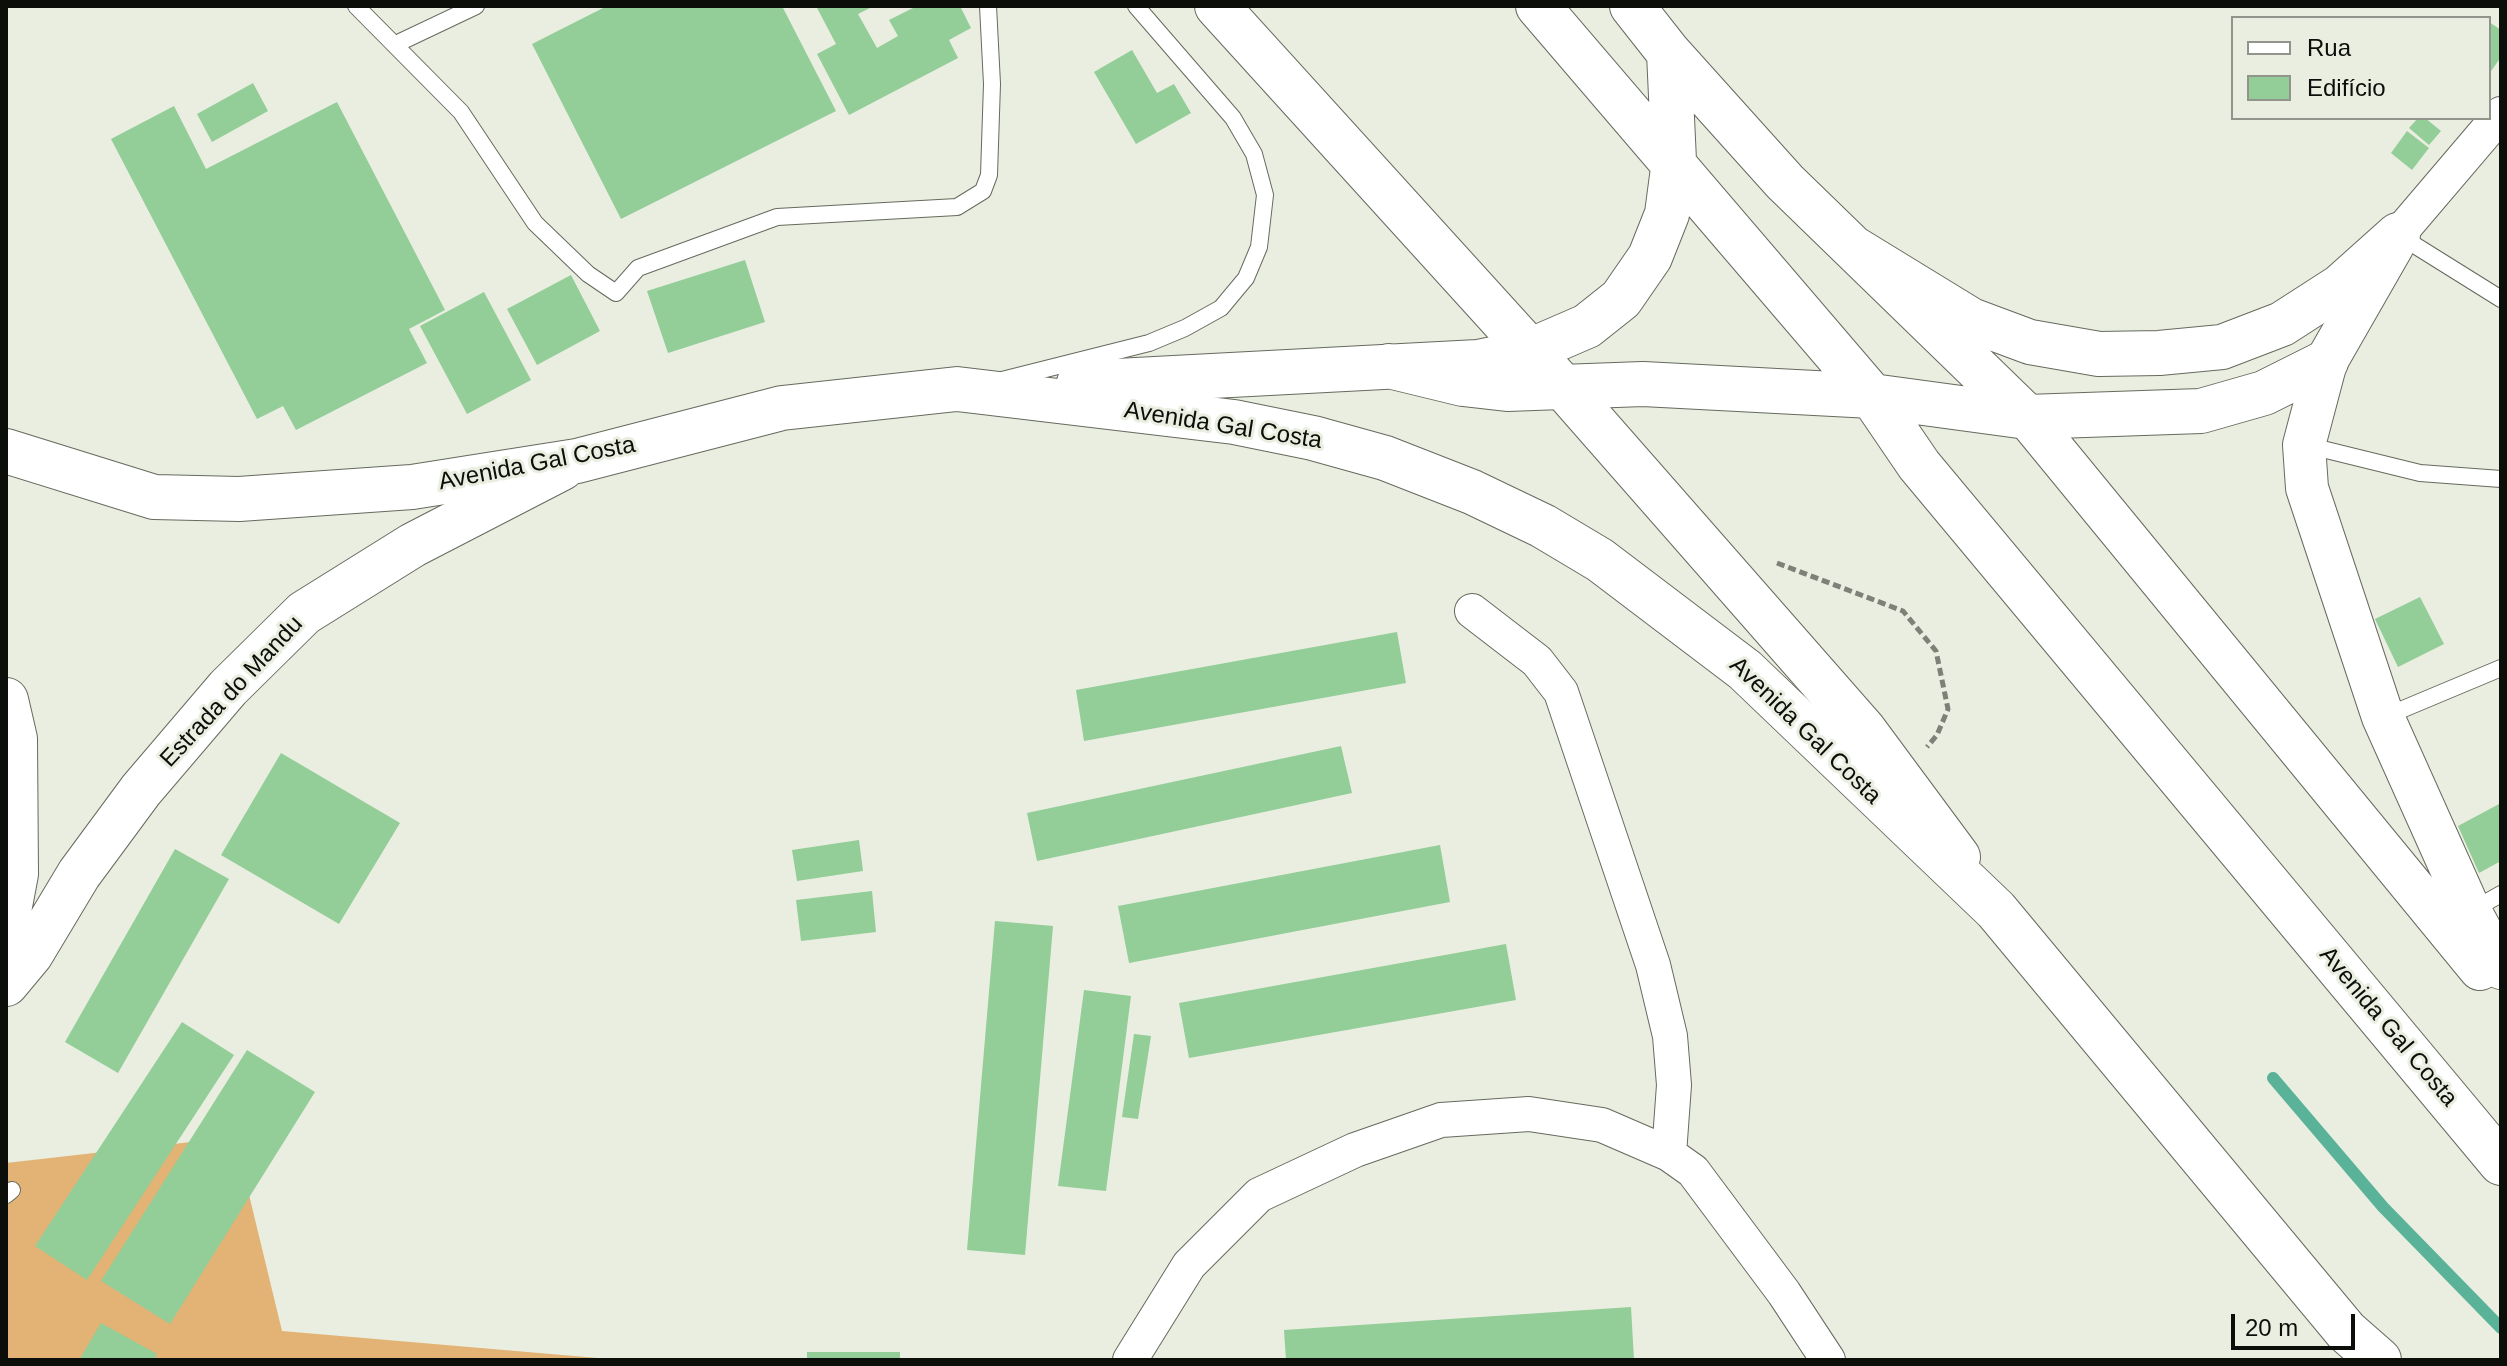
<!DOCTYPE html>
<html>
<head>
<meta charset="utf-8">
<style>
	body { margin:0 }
	#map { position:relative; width:2507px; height:1366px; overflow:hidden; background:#e9eee0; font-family:Arial,sans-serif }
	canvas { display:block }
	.frame { position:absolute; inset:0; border:8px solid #0c0e09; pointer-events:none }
	.legend { position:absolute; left:2231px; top:16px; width:260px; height:104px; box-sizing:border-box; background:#e9eee0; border:2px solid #91948a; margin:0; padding:10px 14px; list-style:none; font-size:24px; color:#0c0e09 }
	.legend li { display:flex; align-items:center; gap:16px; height:40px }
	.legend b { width:40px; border:2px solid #91948a }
	.scale { position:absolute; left:2231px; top:1314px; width:124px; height:36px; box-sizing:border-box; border:4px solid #0c0e09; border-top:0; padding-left:10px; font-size:24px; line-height:28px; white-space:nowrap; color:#0c0e09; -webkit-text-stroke:6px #e9eee0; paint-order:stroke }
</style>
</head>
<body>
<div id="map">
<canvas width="2507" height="1366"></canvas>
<div class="frame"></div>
<ul class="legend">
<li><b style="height:10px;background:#fff"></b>Rua</li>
<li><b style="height:22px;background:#93cd97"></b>Edifício</li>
</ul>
<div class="scale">20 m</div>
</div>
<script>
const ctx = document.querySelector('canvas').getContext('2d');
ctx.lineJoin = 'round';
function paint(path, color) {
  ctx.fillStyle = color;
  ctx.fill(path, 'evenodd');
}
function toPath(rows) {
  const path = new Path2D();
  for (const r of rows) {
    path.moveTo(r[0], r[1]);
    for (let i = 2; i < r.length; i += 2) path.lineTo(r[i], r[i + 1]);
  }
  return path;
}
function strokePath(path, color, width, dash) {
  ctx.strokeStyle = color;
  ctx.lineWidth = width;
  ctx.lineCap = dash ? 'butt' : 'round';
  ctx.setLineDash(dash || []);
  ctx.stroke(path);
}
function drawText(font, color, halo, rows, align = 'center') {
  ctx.font = font + ' Arial,sans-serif';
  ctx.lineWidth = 6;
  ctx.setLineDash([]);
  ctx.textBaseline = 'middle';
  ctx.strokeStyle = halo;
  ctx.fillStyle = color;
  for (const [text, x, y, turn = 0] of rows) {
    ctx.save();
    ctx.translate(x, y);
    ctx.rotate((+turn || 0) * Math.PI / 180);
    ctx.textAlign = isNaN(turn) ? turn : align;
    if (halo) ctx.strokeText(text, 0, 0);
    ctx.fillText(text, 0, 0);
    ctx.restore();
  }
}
paint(toPath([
	[235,1137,282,1331,621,1360,6,1360,6,1163]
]), '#e2b375');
strokePath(toPath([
	[2273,1078,2383,1207,2501,1328]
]), '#5ab398', 12);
paint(toPath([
	[607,6,782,6,836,111,621,219,532,44],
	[816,6,874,6,858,14,877,48,898,36,889,20,917,6,960,6,971,28,949,40,958,58,849,115,817,54,836,44],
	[2489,22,2501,30,2501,57,2489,74],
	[1132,50,1157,93,1174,84,1191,113,1136,144,1094,72],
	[253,83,268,111,212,142,197,114],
	[337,102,445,310,409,329,427,363,296,430,283,406,257,419,111,139,174,106,206,169],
	[2418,118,2425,118,2441,131,2429,145,2409,128],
	[2407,131,2429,148,2412,170,2391,153],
	[745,260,765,322,668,353,647,291],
	[571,275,600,331,537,365,507,309],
	[484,292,531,380,467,414,420,326],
	[2420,597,2444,644,2398,667,2375,619],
	[1397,632,1406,683,1084,741,1076,690],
	[1341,746,1352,793,1037,861,1027,813],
	[281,753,400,823,339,924,221,855],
	[2501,803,2501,861,2479,873,2458,826],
	[859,840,863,871,797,881,792,850],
	[1440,845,1450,902,1129,963,1118,906],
	[175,849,229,879,118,1073,65,1042],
	[872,891,876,932,801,941,796,900],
	[995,921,1053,926,1025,1255,967,1250],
	[1506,944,1516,1000,1189,1058,1179,1003],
	[1084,990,1131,996,1106,1191,1058,1186],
	[182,1022,234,1055,87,1280,35,1246],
	[1134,1034,1151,1036,1138,1119,1122,1117],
	[247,1050,315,1092,170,1324,101,1281],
	[1631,1307,1634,1360,1286,1360,1284,1330],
	[101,1323,157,1354,154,1360,79,1360],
	[807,1352,900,1352,900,1360,807,1360]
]), '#93cd97');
const service = toPath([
	[356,6,461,112,535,223,588,274,616,293,638,268,777,217,957,207,983,191,989,175,992,84,988,6],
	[396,44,476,6],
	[2400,236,2501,299],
	[1002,380,1149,343,1185,328,1221,308,1246,278,1259,247,1265,195,1254,154,1233,118,1136,6],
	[2306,445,2420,473,2501,479],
	[2384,717,2501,668],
	[2471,911,2501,894],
	[6,1195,12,1190]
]);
const minor = toPath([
	[2398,235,2501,114],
	[1472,611,1537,661,1561,692,1653,965,1670,1036,1674,1085,1669,1154],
	[1130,1360,1189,1265,1259,1195,1355,1150,1441,1120,1529,1114,1602,1125,1669,1154,1693,1171,1784,1293,1828,1360]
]);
const tertiary = toPath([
	[2393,245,2326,362,2304,445,2307,488,2383,717,2470,911,2501,968],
	[2027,417,2480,969]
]);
const secondary = toPath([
	[1217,6,1564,388,1864,730,1958,857],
	[6,700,15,739,16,874,6,927],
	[6,984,31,954,79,874,141,790,228,688,304,613,413,545,562,468]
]);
const primary = toPath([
	[1538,6,1872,396,1919,465,2501,1163],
	[1632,6,1669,53,1785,182,2027,417],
	[1855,249,1971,320,2030,342,2099,354,2159,353,2222,347,2282,324,2341,286,2398,235],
	[1389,366,1463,384,1507,389,1643,384,1872,396,2027,417,2201,411,2264,393,2326,362],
	[1079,383,1478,362,1527,352,1587,326,1621,299,1650,257,1667,214,1674,161,1669,53],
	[6,451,154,497,239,499,412,487,577,461,782,408,957,389,1234,422,1313,438,1385,458,1472,492,1543,526,1600,560,1745,670,1996,910,2346,1331,2379,1360]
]);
strokePath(service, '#666a5e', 18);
strokePath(minor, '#666a5e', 36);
strokePath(tertiary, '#666a5e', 44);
strokePath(secondary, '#666a5e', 46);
strokePath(primary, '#666a5e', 46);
strokePath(toPath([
	[1777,563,1903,611,1936,651,1948,709,1937,735,1927,747]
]), '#7e8178', 5, [8, 4]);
strokePath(service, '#fff', 16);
strokePath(minor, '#fff', 34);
strokePath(tertiary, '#fff', 42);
strokePath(secondary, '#fff', 44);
strokePath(primary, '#fff', 44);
drawText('24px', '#0c0e09', '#e9eee0', [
	["Avenida Gal Costa",1223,426,9],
	["Avenida Gal Costa",537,464,-11],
	["Estrada do Mandu",232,692,-47],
	["Avenida Gal Costa",1805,731,44],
	["Avenida Gal Costa",2388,1027,50]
]);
</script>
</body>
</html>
